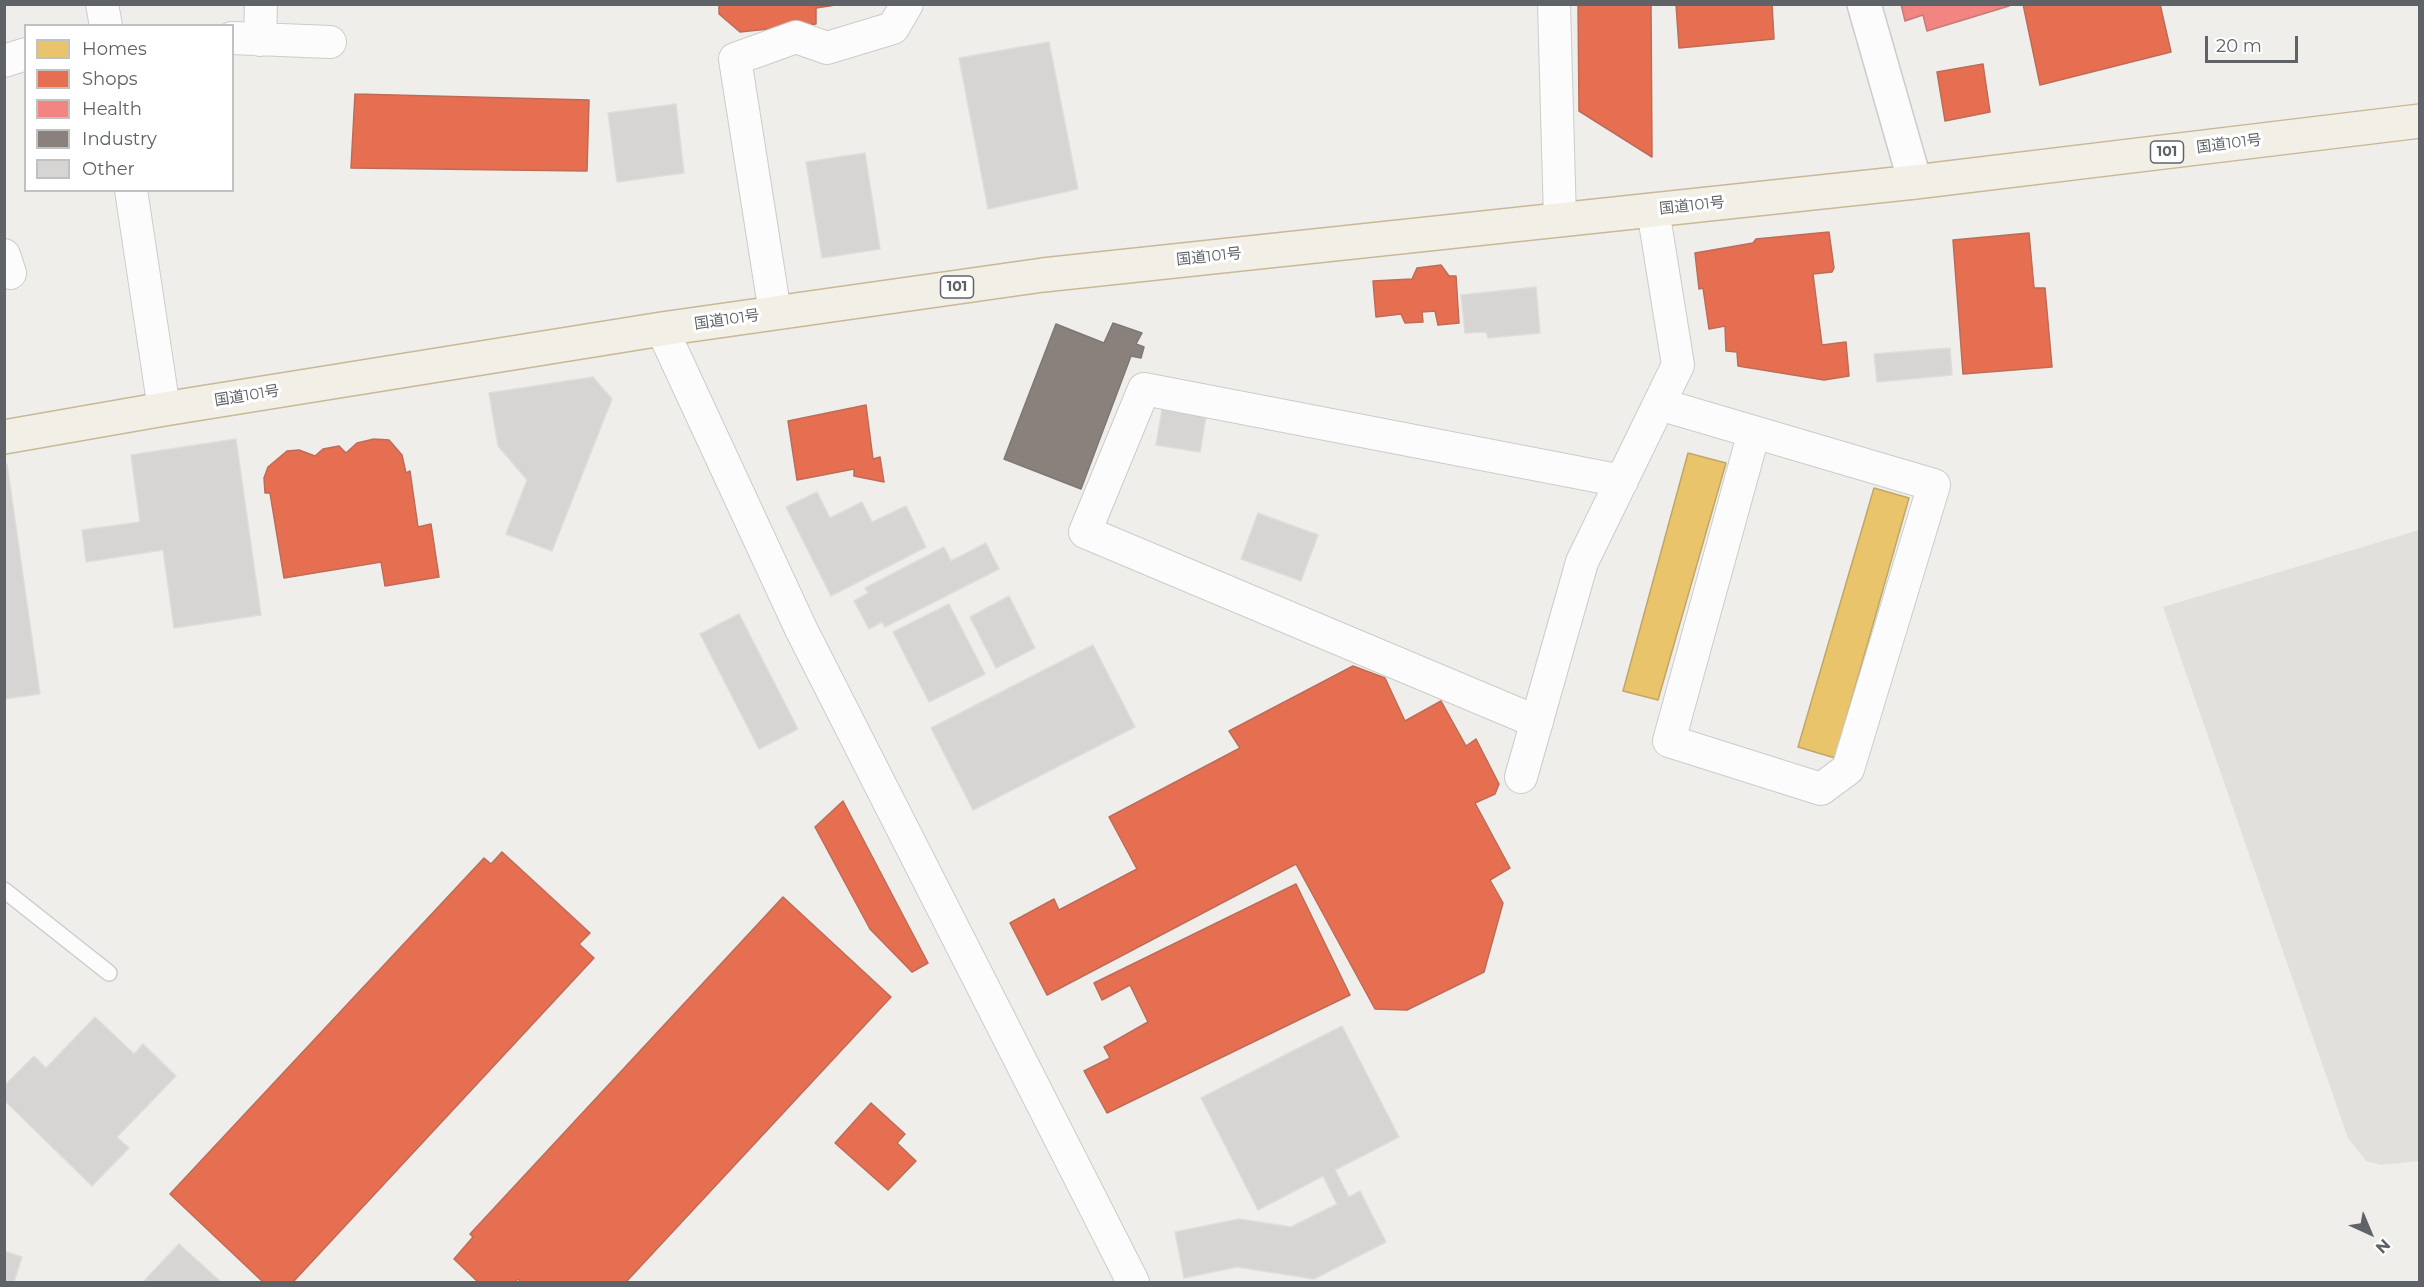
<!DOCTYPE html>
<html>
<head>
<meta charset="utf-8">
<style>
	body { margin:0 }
	#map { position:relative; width:2424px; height:1287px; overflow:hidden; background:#efeeea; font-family:Montserrat,sans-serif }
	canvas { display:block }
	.frame { position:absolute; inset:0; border:6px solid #5f6368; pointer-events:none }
	.legend { position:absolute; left:24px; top:24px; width:210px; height:168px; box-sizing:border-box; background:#fff; border:2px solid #bfc1c3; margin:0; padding:8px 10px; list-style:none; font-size:18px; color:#5f6368 }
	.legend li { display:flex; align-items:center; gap:12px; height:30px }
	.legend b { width:30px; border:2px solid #bfc1c3 }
	.north { position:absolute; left:2340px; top:1203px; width:60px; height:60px; -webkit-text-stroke:4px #fff; paint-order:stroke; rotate:136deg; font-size:16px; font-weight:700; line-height:24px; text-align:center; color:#5f6368 }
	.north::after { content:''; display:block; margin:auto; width:21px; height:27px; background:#5f6368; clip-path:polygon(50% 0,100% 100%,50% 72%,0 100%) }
	.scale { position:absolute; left:2205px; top:36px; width:93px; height:27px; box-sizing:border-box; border:3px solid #5f6368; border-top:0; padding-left:8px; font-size:18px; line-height:21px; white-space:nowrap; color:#5f6368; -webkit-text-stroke:4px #fff; paint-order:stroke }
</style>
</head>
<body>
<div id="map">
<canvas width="2424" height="1287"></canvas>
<div class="frame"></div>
<ul class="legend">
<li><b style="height:16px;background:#e9c46a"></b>Homes</li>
<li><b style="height:16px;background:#e76f51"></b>Shops</li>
<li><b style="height:16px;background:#f28482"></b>Health</li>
<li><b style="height:16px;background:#8a817c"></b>Industry</li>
<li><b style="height:16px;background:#d6d5d3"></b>Other</li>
</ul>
<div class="north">N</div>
<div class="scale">20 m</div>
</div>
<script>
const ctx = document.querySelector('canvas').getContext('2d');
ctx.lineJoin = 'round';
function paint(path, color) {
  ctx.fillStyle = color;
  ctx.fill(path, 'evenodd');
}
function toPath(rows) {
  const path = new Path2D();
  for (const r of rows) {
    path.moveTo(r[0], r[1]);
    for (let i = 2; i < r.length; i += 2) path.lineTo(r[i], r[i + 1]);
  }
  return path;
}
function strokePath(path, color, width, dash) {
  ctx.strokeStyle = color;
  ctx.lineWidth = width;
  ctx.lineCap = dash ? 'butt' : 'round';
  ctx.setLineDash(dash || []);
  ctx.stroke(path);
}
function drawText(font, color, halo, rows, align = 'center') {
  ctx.font = font + ' Montserrat,"Noto Sans JP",sans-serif';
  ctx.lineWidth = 6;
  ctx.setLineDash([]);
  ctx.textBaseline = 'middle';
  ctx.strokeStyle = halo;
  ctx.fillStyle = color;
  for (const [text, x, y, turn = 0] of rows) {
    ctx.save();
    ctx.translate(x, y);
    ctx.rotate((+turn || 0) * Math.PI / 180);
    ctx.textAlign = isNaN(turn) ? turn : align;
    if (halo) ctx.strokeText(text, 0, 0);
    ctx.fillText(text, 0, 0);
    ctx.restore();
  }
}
paint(toPath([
	[2419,530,2419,1161,2381,1165,2366,1161,2348,1138,2163,607]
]), '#e2e0da');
const homes = toPath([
	[1688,453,1726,463,1658,700,1623,691,1688,453],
	[1874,488,1909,498,1835,758,1798,747,1874,488]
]);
paint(homes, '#e9c46a');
strokePath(homes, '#c0a769', 1.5);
const shops = toPath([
	[719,4,842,4,816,8,816,24,740,32,719,14,719,4],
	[1578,4,1651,4,1652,157,1579,111,1578,4],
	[1676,4,1772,4,1774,39,1679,48,1676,4],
	[2023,4,2160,4,2171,52,2040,85,2023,4],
	[1983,64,1990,112,1945,121,1937,72,1983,64],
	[355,94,589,100,587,171,351,168,355,94],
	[1829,232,1834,268,1832,272,1813,274,1822,345,1846,342,1849,376,1824,380,1738,366,1737,352,1726,351,1725,326,1709,329,1703,288,1699,289,1695,253,1753,243,1756,239,1829,232],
	[2029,233,2034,288,2045,288,2052,367,1963,374,1953,240,2029,233],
	[1441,265,1449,276,1456,276,1459,323,1438,325,1435,311,1422,312,1423,322,1405,323,1401,314,1376,317,1373,281,1412,279,1417,268,1441,265],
	[866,405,873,459,880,457,884,482,854,476,854,469,797,480,788,421,866,405],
	[374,439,389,440,402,455,406,473,410,471,418,527,431,524,439,577,385,586,381,562,284,578,270,493,265,493,264,478,268,467,287,451,299,450,315,456,323,449,339,446,346,453,357,443,374,439],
	[1353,666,1385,678,1405,721,1441,701,1466,746,1476,739,1499,784,1495,794,1475,803,1510,868,1490,880,1503,903,1484,972,1407,1010,1375,1009,1296,864,1047,995,1010,923,1054,899,1059,910,1137,869,1109,817,1240,748,1229,731,1353,666],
	[843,801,928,963,912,972,870,929,815,827,843,801],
	[502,852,590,933,579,944,594,958,293,1282,263,1282,170,1194,484,858,491,864,502,852],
	[1296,884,1350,995,1107,1113,1084,1071,1110,1058,1104,1047,1148,1022,1130,985,1102,1000,1094,983,1296,884],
	[783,897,891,997,626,1282,521,1282,518,1279,515,1282,478,1282,454,1259,473,1237,470,1234,783,897],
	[871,1103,905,1134,897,1143,916,1161,888,1190,835,1143,871,1103]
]);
paint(shops, '#e76f51');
strokePath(shops, '#be6b58', 1.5);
const health = toPath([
	[1901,4,2009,4,2009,6,1927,31,1923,15,1905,21,1901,4]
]);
paint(health, '#f28482');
strokePath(health, '#c67a7a', 1.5);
const industry = toPath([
	[1113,323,1142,333,1136,344,1144,347,1141,358,1131,356,1081,489,1004,459,1056,324,1104,343,1113,323]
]);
paint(industry, '#8a817c');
strokePath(industry, '#7d7876', 1.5);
const building = toPath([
	[1049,42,1078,189,988,209,959,58,1049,42],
	[676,104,684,173,617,182,608,113,676,104],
	[865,153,880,249,822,258,806,162,865,153],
	[1536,287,1540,333,1488,338,1486,332,1465,333,1461,295,1536,287],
	[1950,348,1952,375,1877,382,1874,354,1950,348],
	[593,377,612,399,552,551,506,534,527,480,498,446,489,393,593,377],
	[1162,409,1206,417,1200,452,1156,445,1162,409],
	[236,439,261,615,174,628,163,550,86,562,82,530,140,522,131,455,236,439],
	[7,464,40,694,4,699,4,465,7,464],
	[817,492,830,518,862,502,872,522,906,506,926,547,831,596,786,507,817,492],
	[1258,513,1318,535,1301,581,1241,559,1258,513],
	[986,543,999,569,885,627,882,622,869,629,854,601,868,593,865,588,944,547,951,561,986,543],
	[1009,596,1035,648,996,668,970,617,1009,596],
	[949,604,985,674,929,702,893,632,949,604],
	[739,614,798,729,759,749,700,634,739,614],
	[1093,645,1135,727,973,810,931,728,1093,645],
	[95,1017,134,1054,143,1044,176,1076,117,1137,129,1148,92,1186,4,1100,4,1086,34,1056,46,1068,95,1017],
	[1342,1026,1399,1137,1335,1170,1349,1197,1360,1191,1386,1242,1314,1279,1237,1267,1184,1278,1175,1232,1239,1219,1291,1227,1337,1204,1323,1176,1258,1210,1201,1098,1342,1026],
	[179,1244,221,1282,143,1282,179,1244],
	[4,1251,22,1257,14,1282,4,1282,4,1251]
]);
paint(building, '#d6d5d3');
strokePath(building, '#deddd9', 1.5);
const service = toPath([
	[4,890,109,973]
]);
const minor = toPath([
	[102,4,106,26],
	[1554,4,1560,220],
	[232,38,330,42],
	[260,40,261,4],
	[4,61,26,54],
	[131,190,164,409],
	[4,255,10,273],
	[775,313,735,59,796,37,827,48,893,28,907,4],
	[662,329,801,629,1133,1282],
	[1659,404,1934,485,1848,769,1821,789,1669,741,1754,432],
	[1537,722,1085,532,1144,389,1622,481],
	[1521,777,1582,562,1678,365,1653,210]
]);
const tertiary = toPath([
	[1864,4,1915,182]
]);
const trunk = toPath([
	[4,437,164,409,662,329,1043,275,1915,182,2420,121]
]);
strokePath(service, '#cbcccc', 18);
strokePath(minor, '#cbcccc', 34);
strokePath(tertiary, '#cbcccc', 36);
strokePath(trunk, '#c8b996', 36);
strokePath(service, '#fdfcfc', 15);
strokePath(minor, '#fdfcfc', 32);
strokePath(tertiary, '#fdfcfc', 33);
strokePath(trunk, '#f2f0e6', 33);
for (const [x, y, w] of [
	[2167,152,33],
	[957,287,33]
]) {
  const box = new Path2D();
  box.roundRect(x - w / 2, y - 11, w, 22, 4.5);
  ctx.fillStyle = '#fff';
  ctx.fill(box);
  strokePath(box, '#5f6368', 1.5);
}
drawText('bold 14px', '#5f6368', null, [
	["101",2167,152],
	["101",957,287]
]);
drawText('15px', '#5f6368', '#fff', [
	["国道101号",2229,144,-7],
	["国道101号",1692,206,-6],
	["国道101号",1209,257,-6],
	["国道101号",727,320,-8],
	["国道101号",247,396,-9]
]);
</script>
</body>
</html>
